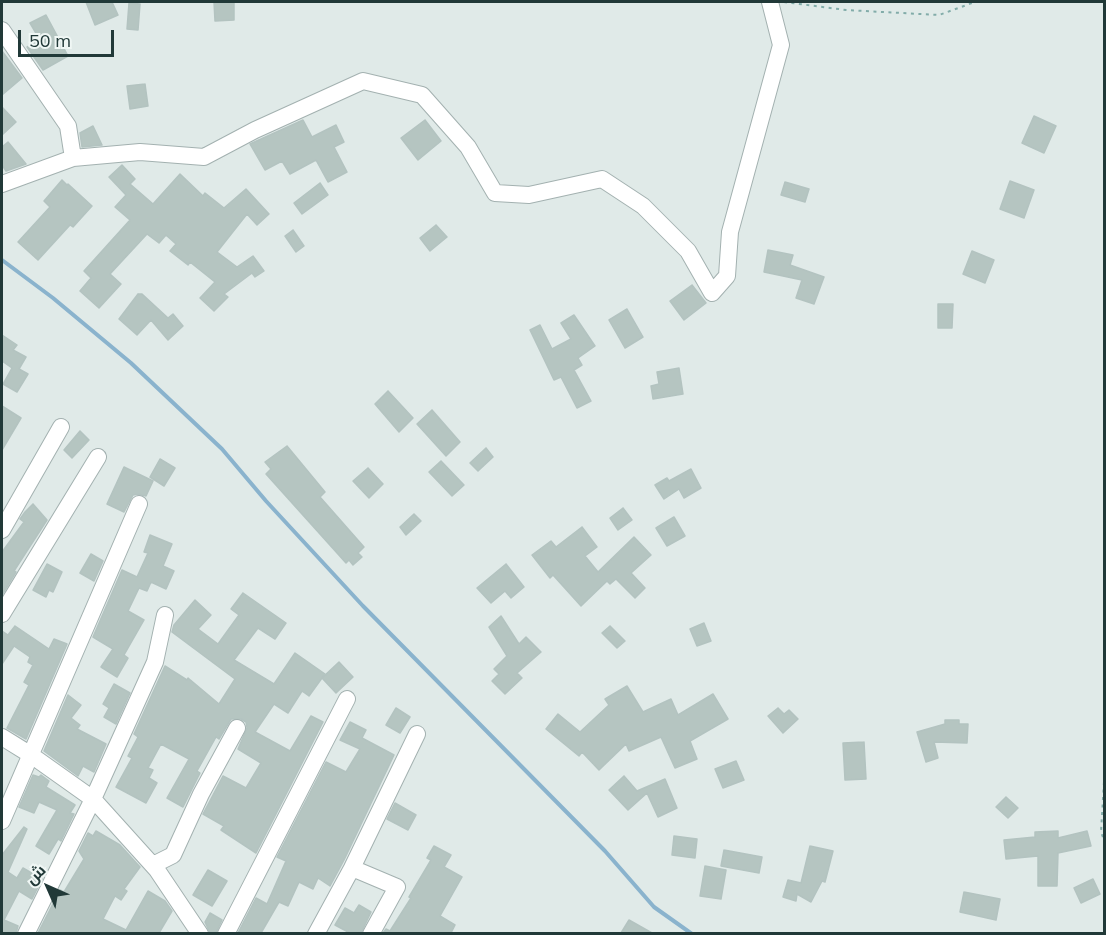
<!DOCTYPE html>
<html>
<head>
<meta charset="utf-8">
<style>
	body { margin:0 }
	#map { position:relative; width:1106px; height:935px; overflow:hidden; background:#e0eae8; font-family:Mulish,Cairo,sans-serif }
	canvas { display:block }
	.frame { position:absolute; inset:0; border:3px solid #213938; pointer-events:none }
	.north { position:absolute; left:18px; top:857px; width:60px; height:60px; -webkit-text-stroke:4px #f0f7f5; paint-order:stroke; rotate:315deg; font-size:16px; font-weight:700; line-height:24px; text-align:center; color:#213938 }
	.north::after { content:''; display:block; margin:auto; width:21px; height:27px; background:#213938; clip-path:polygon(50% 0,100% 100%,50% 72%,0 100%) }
	.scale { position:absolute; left:18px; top:30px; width:96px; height:27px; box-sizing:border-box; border:3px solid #213938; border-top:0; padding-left:8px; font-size:18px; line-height:21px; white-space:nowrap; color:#213938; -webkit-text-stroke:4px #f0f7f5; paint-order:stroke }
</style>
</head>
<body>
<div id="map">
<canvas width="1106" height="935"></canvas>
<div class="frame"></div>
<div class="north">ش</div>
<div class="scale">50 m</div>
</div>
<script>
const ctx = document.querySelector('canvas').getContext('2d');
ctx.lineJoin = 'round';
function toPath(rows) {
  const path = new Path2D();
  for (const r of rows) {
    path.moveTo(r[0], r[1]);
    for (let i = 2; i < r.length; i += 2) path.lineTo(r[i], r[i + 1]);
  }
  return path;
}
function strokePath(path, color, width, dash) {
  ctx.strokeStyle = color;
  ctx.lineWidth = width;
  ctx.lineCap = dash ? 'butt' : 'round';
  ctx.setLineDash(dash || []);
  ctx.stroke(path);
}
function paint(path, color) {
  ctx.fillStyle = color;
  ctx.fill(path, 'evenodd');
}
strokePath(toPath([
	[2,260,53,298,131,363,222,449,266,501,363,606,605,851,654,907,692,934]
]), '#8ab3cd', 4);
const building = toPath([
	[86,2,112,2,118,15,95,25,86,2],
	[214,2,234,2,234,20,215,21,214,2],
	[129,3,140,4,138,30,127,29,129,3],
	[46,15,68,56,43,70,27,47,40,40,30,23,46,15],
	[2,51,22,78,2,95,2,51],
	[145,84,148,106,130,109,127,86,145,84],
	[2,107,16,122,2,135,2,107],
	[1034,116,1056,126,1044,153,1022,143,1034,116],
	[303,120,312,137,336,125,344,142,334,147,347,172,328,182,316,160,290,174,282,161,265,170,250,144,303,120],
	[425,120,441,141,418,160,401,138,425,120],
	[93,126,102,145,82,147,80,133,93,126],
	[8,142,26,164,6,171,2,165,2,147,8,142],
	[122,165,135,179,130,184,153,204,180,174,203,196,205,193,224,208,246,189,269,214,257,225,247,214,217,252,237,267,253,256,264,271,255,277,252,273,224,294,228,297,214,311,200,298,215,282,190,262,188,265,170,251,176,244,166,235,159,243,147,234,110,274,121,284,99,308,80,291,91,278,84,271,130,220,115,207,126,195,109,177,122,165],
	[62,180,67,185,68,184,92,206,73,227,70,225,38,260,18,242,50,207,44,201,62,180],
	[1010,181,1034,190,1024,218,1000,209,1010,181],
	[785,182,809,189,805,202,781,195,785,182],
	[320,183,328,195,302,214,294,203,320,183],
	[436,225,447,237,430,251,420,238,436,225],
	[293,230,304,246,296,252,285,236,293,230],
	[768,250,793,255,790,265,824,277,814,304,796,298,802,280,764,272,768,250],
	[972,251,994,260,985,283,963,274,972,251],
	[692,285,706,303,684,320,670,301,692,285],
	[138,294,142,294,168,318,173,314,183,326,168,340,151,320,137,335,119,319,138,294],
	[938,304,953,304,952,328,938,328,938,304],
	[627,309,643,337,625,348,609,320,627,309],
	[574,315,595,346,578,358,582,365,574,370,591,401,577,408,561,377,554,380,530,330,540,325,552,349,571,339,561,323,574,315],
	[2,335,17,345,13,350,26,357,19,369,28,374,17,392,3,384,12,368,2,361,2,335],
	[679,368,683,394,653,399,651,386,659,384,657,372,679,368],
	[388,391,413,418,399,432,375,404,388,391],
	[2,406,21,418,2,450,2,406],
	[432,410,460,442,446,456,417,424,432,410],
	[80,431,89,440,72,458,64,450,80,431],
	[287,446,325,492,320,497,364,547,358,553,362,557,353,565,349,560,346,563,266,474,271,469,265,462,287,446],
	[486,448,493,457,478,471,470,463,486,448],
	[160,459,175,468,164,486,150,477,160,459],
	[441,461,464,485,452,496,429,472,441,461],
	[124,467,153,481,146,496,138,494,133,495,124,512,107,504,124,467],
	[368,468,383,484,369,498,353,481,368,468],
	[691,469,701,488,684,498,679,489,664,499,655,485,667,478,669,481,691,469],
	[33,504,47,520,14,571,16,572,2,595,2,552,24,522,20,519,25,512,33,504],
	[623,508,632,520,618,530,610,518,623,508],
	[414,514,421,521,406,535,400,527,414,514],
	[674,517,685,536,667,546,656,528,674,517],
	[582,527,597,547,585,556,598,572,634,537,651,555,631,573,645,588,635,598,616,579,610,584,607,581,581,606,553,575,550,578,532,555,551,541,556,547,582,527],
	[150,535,172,544,163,566,174,571,166,589,151,582,147,591,139,588,128,611,144,620,124,655,128,658,117,677,101,667,113,649,93,637,122,570,137,577,148,553,144,552,150,535],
	[91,554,103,561,94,581,80,573,91,554],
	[47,564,62,572,53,592,49,590,46,597,33,590,47,564],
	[506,564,524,587,511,598,505,591,491,603,477,588,506,564],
	[243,593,286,623,275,639,258,628,234,660,274,684,295,653,325,674,322,678,339,662,353,677,336,693,322,678,309,696,302,691,288,713,274,704,255,732,290,751,311,716,323,722,256,853,221,830,224,826,203,814,223,776,246,788,261,763,238,749,247,728,246,722,241,719,231,719,219,739,216,737,197,771,200,773,183,807,167,798,189,759,161,744,148,768,153,770,149,778,157,783,146,803,116,787,132,758,128,756,138,737,134,734,165,666,187,680,188,678,219,704,235,679,172,632,174,625,195,600,211,615,198,629,218,644,239,615,231,609,243,593],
	[501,616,519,644,526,637,541,652,517,673,522,678,505,694,492,681,499,674,494,669,507,656,489,627,501,616],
	[704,623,711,641,697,646,690,629,704,623],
	[15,626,49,649,54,639,67,644,26,739,7,728,29,685,24,682,33,665,28,662,30,657,14,646,2,664,2,631,8,635,15,626],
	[610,626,625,641,617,648,602,633,610,626],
	[114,684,130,693,116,724,104,717,109,708,103,704,114,684],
	[627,686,643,712,671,699,678,715,713,694,728,719,690,741,697,759,675,768,661,737,629,751,626,744,599,770,582,752,579,756,546,729,558,714,580,732,609,705,605,699,627,686],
	[68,695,81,705,71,718,80,725,77,729,106,744,94,772,83,766,78,776,44,751,68,695],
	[396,708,410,717,400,733,386,725,396,708],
	[778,708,784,714,789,710,798,719,783,733,768,716,778,708],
	[945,720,959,720,959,724,968,724,967,743,934,742,938,758,926,762,917,732,945,724,945,720],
	[350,722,366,730,362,738,394,755,344,860,330,886,318,878,313,889,299,882,288,906,279,902,261,933,238,933,256,898,267,904,286,861,277,857,326,762,346,772,360,749,340,740,350,722],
	[864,742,866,779,845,780,843,743,864,742],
	[736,761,744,780,723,788,715,769,736,761],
	[33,775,39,777,41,775,49,781,46,787,75,805,70,813,74,814,61,841,58,839,49,854,36,846,57,810,39,802,34,813,19,807,33,775],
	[624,776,637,791,665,779,677,808,658,817,647,793,628,810,609,790,624,776],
	[1006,797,1018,808,1008,818,996,807,1006,797],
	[395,803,416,815,408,830,387,819,395,803],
	[24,827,27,829,8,872,17,878,23,868,42,879,32,899,19,891,4,920,18,926,16,933,2,933,2,855,24,827],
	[96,831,120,845,140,867,124,889,127,891,121,900,115,896,103,919,126,930,148,891,165,901,172,911,159,933,38,933,60,890,64,892,84,859,79,851,88,833,93,836,96,831],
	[1058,831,1058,838,1087,831,1091,846,1058,853,1057,886,1038,886,1038,856,1006,859,1004,840,1035,837,1035,832,1058,831],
	[674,836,697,839,695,858,672,855,674,836],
	[434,846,451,855,444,867,462,877,440,916,455,925,451,933,383,933,386,929,390,931,411,898,409,897,431,860,427,858,434,846],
	[810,846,833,851,825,882,822,881,811,902,797,894,796,901,783,897,788,880,801,883,810,846],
	[724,850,762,857,759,873,721,866,724,850],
	[705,866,726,870,721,899,700,896,705,866],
	[208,870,227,881,212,906,193,895,208,870],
	[1093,879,1100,894,1081,903,1074,888,1093,879],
	[964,892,1000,899,996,920,960,912,964,892],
	[359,905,371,912,361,933,350,933,335,925,345,908,354,913,359,905],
	[210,913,222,920,216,933,210,933,205,922,210,913],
	[629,920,652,933,621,933,629,920]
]);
paint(building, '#b5c5c1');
strokePath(building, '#b3c3c0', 1.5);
const minor = toPath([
	[2,30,68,126,73,158,2,184],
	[73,158,140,152,204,157,255,130,363,81,422,95,468,147,495,193,529,195,602,179,643,206,688,251,712,293,727,276,730,232,781,45,770,2],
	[2,530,61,427],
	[2,614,98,457],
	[2,737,31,755,93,799,157,870,200,934],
	[2,821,139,504],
	[153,865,173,855,201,794,237,728],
	[352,868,397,887,371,934],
	[26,934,93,799,155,662,165,615],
	[226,934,347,699],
	[316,934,352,868,417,734]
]);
strokePath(minor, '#a3b1b0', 18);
strokePath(toPath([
	[784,2,846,10,939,15,975,2],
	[1104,782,1101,832,1104,840]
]), '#82aca9', 2, [3, 4.5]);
strokePath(minor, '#fff', 16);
</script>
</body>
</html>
